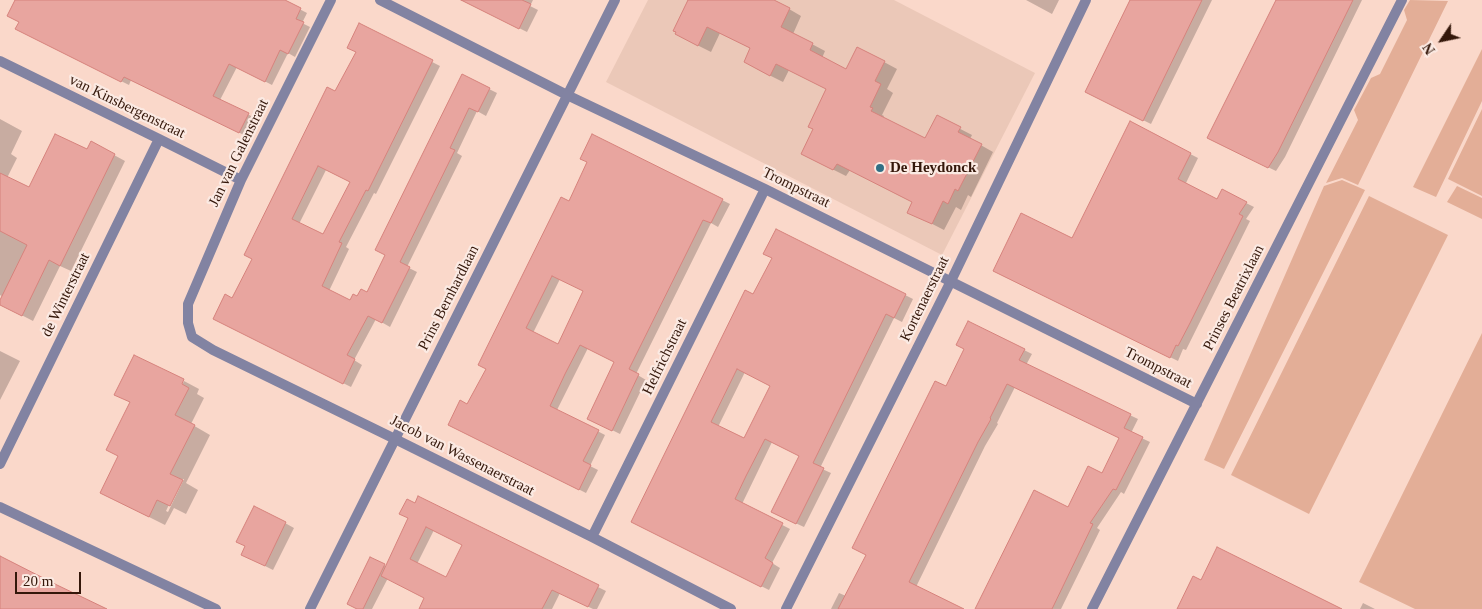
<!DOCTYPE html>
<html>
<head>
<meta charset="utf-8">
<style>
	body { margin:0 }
	#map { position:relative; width:1482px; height:609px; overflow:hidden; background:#fad8ca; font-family:"Times New Roman",serif }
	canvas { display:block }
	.north { position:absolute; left:1417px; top:15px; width:50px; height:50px; -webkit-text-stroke:4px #fbeae3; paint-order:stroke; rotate:236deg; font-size:14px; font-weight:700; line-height:20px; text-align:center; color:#34170a }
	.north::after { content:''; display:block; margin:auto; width:18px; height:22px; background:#34170a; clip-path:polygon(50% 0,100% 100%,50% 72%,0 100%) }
	.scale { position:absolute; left:15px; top:572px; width:66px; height:22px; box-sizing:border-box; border:2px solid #34170a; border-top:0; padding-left:6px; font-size:15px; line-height:18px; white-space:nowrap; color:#34170a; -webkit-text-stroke:4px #fbeae3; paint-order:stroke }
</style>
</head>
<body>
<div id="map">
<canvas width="1482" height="609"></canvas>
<div class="north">N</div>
<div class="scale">20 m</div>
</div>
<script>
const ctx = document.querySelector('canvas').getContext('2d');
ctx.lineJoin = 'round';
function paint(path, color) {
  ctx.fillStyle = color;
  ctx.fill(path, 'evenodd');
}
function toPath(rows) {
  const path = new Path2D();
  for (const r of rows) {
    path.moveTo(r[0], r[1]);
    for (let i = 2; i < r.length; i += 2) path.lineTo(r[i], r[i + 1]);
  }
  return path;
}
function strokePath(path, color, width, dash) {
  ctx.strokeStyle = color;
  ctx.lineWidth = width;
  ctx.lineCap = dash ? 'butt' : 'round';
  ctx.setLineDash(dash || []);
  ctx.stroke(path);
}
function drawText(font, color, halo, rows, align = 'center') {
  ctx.font = font + ' "Times New Roman",serif';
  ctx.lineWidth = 4.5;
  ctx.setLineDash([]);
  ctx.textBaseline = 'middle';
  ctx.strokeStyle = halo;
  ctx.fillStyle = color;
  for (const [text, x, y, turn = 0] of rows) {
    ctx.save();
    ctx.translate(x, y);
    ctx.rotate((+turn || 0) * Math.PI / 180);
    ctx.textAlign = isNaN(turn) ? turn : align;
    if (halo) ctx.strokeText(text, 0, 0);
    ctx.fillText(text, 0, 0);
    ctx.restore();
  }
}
paint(toPath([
	[648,0,894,0,1035,73,942,255,606,82]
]), '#ebc8b8');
paint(toPath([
	[1410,0,1448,1,1358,185,1342,178,1326,183,1358,120,1354,110,1371,78,1380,74,1407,20,1404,10],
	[1482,49,1482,101,1436,197,1413,187],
	[1482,109,1482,196,1448,179],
	[1342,180,1365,190,1224,469,1204,460,1324,186],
	[1457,186,1482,198,1482,219,1447,202],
	[1369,196,1448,235,1309,514,1231,475],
	[1482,333,1482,609,1415,609,1359,582]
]), '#e3ae97');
paint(toPath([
	[16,0,282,0,307,13,302,23,310,27,295,57,288,53,272,85,237,67,220,100,255,118,246,136,131,80,129,85,24,33],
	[462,0,533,0,530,6,538,10,527,32],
	[712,0,771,0,789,9,801,16,793,34,825,51,822,58,847,71,884,62,897,69,887,89,893,93,882,115,884,116,883,118,926,139,937,117,972,135,970,139,993,152,971,197,968,195,961,210,956,207,944,230,909,212,914,202,850,170,846,176,802,154,814,129,828,89,789,70,783,82,757,69,752,49,720,33,711,52,689,41],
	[1026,0,1059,0,1052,14],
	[1132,0,1212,0,1151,124,1094,96],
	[1277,0,1362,0,1285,157,1276,171,1216,142],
	[360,25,440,66,376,194,374,193,346,247,349,249,329,291,350,302,368,294,387,255,463,76,497,93,486,116,477,111,457,153,462,156,407,267,417,272,390,327,376,319,354,360,362,365,351,387,222,323,357,52],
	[326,170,351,182,323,236,299,224],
	[0,119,22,131,11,154,17,158,7,178,30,189,87,151,114,155,125,161,71,271,60,266,33,321,0,304,3,297,0,295],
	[1130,123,1198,158,1186,183,1218,201,1222,191,1254,207,1246,219,1250,221,1186,350,1183,349,1178,361,1002,275,1072,240],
	[722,200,730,204,718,227,711,223,636,374,646,380,620,434,596,422,616,362,588,348,557,410,605,435,590,466,598,470,586,493,457,428,570,203],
	[560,279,584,291,558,345,533,333],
	[905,295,913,299,902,322,894,318,820,468,831,473,804,527,780,516,800,456,772,442,742,504,790,529,772,563,780,568,769,590,640,526,754,296],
	[745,372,771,386,744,440,718,427],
	[1024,350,1032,354,1026,365,1138,419,1131,433,1150,442,1124,494,1121,492,1097,528,1100,530,1061,609,976,609,1069,508,1103,475,1120,438,1015,387,997,423,998,424,985,446,916,587,961,609,831,609,839,593,846,596,868,555,946,387],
	[0,351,20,361,0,400],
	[184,381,199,389,197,394,204,398,191,424,210,435,186,483,198,490,186,514,174,508,165,525,117,501,119,457,131,403,116,394,180,390],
	[181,479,184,479,168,512,166,511],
	[419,498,606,591,597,609,593,609,560,593,552,609,463,609,388,578,372,609,358,609,371,559,387,567],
	[434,530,464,545,447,578,417,564],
	[285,523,294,528,273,570,251,559],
	[1363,603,1375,609,1360,609]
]), '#0003');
const building = toPath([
	[15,0,285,0,301,8,296,19,304,22,288,54,280,50,265,82,229,64,213,96,249,113,239,133,124,77,121,82,15,29,19,22,7,16,15,0],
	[461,0,522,0,531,4,519,29,461,0],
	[688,0,774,0,790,8,781,27,813,43,810,50,846,69,857,47,885,61,875,81,881,84,870,107,873,108,871,111,925,138,937,115,961,127,958,132,982,144,958,191,955,189,948,204,943,201,932,224,907,213,912,202,837,164,833,170,801,154,813,129,808,127,826,89,776,64,770,76,744,62,750,48,707,27,698,46,675,34,676,32,673,31,688,0],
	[1130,0,1202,0,1143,121,1085,92,1130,0],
	[1276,0,1353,0,1278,152,1268,168,1207,138,1276,0],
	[359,23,433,60,368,191,366,190,339,242,342,243,322,286,350,300,353,294,357,296,361,289,367,292,385,255,375,250,462,74,490,88,478,112,469,108,450,148,455,150,400,262,410,267,382,323,368,316,347,355,355,359,343,384,213,319,225,294,232,298,252,259,244,255,327,87,335,91,356,52,347,48,359,23],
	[318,166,350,182,323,234,292,219,318,166],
	[1130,121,1191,153,1178,179,1217,199,1222,189,1247,202,1239,214,1243,216,1190,323,1178,346,1176,345,1170,358,993,271,1021,213,1072,238,1130,121],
	[55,134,87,149,91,141,115,154,60,266,49,260,22,316,0,305,0,300,27,245,0,231,0,173,29,187,55,134],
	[592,134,723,199,711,223,703,220,629,369,639,374,612,431,587,419,614,362,580,345,565,374,550,406,599,430,583,461,591,465,579,490,448,425,460,400,467,404,486,369,478,365,561,197,569,201,587,162,580,159,592,134],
	[552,276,583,291,558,344,526,328,552,276],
	[776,229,906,294,894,318,886,314,813,463,824,468,796,524,771,512,799,456,765,439,746,476,735,499,783,523,765,558,773,563,761,587,631,522,745,290,753,294,772,258,763,254,776,229],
	[737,369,770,386,744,438,711,422,737,369],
	[968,321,1025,349,1019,360,1131,414,1124,428,1143,437,1116,490,1113,489,1090,523,1093,524,1052,609,975,609,1034,490,1068,507,1088,466,1102,473,1119,438,1007,384,990,418,991,419,978,442,909,582,964,609,838,609,866,555,852,548,935,381,946,386,964,349,956,345,968,321],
	[134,355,184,379,182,384,189,388,175,415,195,425,170,474,183,480,170,506,157,500,149,517,100,493,118,456,106,450,130,402,114,395,134,355],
	[418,496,599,585,588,607,552,590,542,609,419,609,424,598,381,576,408,518,399,514,407,499,415,503,418,496],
	[426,527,462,545,446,577,410,559,426,527],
	[254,506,286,522,265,566,241,555,245,546,236,542,254,506],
	[1217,547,1342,609,1177,609,1193,576,1201,580,1217,547],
	[0,556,57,585,107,609,0,609,0,556],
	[370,557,385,564,363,609,357,609,347,604,370,557]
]);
paint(building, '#e8a59f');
strokePath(building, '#d6827c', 1);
strokePath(toPath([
	[331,0,241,180,188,304,188,323,192,337,213,350,395,439,592,537,731,609],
	[380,0,567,95,765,189,1197,404],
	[0,61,159,139,241,180],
	[0,464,159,139],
	[0,507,216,609],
	[592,537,765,189],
	[786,609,951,281,1086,0],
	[1092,609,1402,0]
]), '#8283a2', 10);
strokePath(toPath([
	[310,609,615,0]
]), '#8283a2', 10);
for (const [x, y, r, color] of [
	[880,168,5,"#316f85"]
]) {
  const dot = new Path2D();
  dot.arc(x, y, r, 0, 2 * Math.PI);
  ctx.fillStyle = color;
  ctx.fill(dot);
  strokePath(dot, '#fbeae3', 2);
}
drawText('15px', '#34170a', '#fbeae3', [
	["van Kinsbergenstraat",127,107,26],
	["Jan van Galenstraat",239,153,-64],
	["Trompstraat",796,188,26],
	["de Winterstraat",66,295,-64],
	["Prins Bernhardlaan",449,298,-63],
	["Prinses Beatrixlaan",1234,298,-63],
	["Kortenaerstraat",925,299,-64],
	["Helfrichstraat",665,357,-64],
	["Trompstraat",1158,368,27],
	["Jacob van Wassenaerstraat",462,456,27]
]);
drawText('bold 15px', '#34170a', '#fbeae3', [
	["De Heydonck",890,168]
], 'left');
</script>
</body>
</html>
